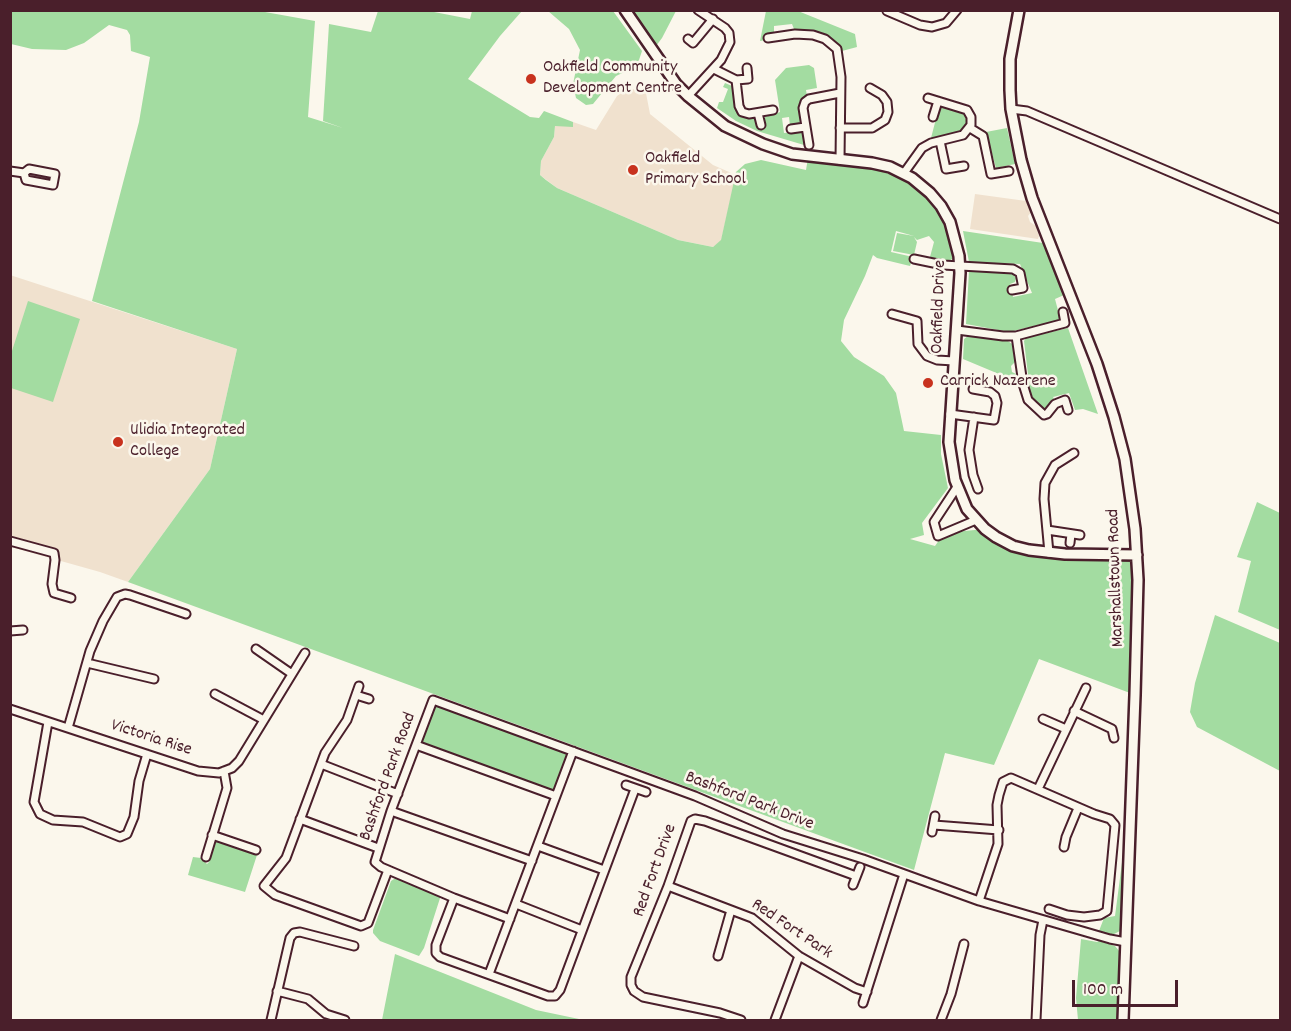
<!DOCTYPE html>
<html>
<head>
<meta charset="utf-8">
<style>
	body { margin:0 }
	#map { position:relative; width:1291px; height:1031px; overflow:hidden; background:#fbf7ec; font-family:Dekko,sans-serif }
	canvas { display:block }
	.frame { position:absolute; inset:0; border:12px solid #4a1f2b; pointer-events:none }
	.scale { position:absolute; left:1072px; top:980px; width:106px; height:27px; box-sizing:border-box; border:3px solid #4a1f2b; border-top:0; padding-left:8px; font-size:18px; line-height:21px; white-space:nowrap; color:#4a1f2b; -webkit-text-stroke:4px #fbf7ec; paint-order:stroke }
</style>
</head>
<body>
<div id="map">
<canvas width="1291" height="1031"></canvas>
<div class="frame"></div>
<div class="scale">100 m</div>
</div>
<script>
const ctx = document.querySelector('canvas').getContext('2d');
ctx.lineJoin = 'round';
function paint(path, color) {
  ctx.fillStyle = color;
  ctx.fill(path, 'evenodd');
}
function toPath(rows) {
  const path = new Path2D();
  for (const r of rows) {
    path.moveTo(r[0], r[1]);
    for (let i = 2; i < r.length; i += 2) path.lineTo(r[i], r[i + 1]);
  }
  return path;
}
function strokePath(path, color, width, dash) {
  ctx.strokeStyle = color;
  ctx.lineWidth = width;
  ctx.lineCap = dash ? 'butt' : 'round';
  ctx.setLineDash(dash || []);
  ctx.stroke(path);
}
function drawText(font, color, halo, rows, align = 'center') {
  ctx.font = font + ' Dekko,sans-serif';
  ctx.lineWidth = 5;
  ctx.setLineDash([]);
  ctx.textBaseline = 'middle';
  ctx.strokeStyle = halo;
  ctx.fillStyle = color;
  for (const [text, x, y, turn = 0] of rows) {
    ctx.save();
    ctx.translate(x, y);
    ctx.rotate((+turn || 0) * Math.PI / 180);
    ctx.textAlign = isNaN(turn) ? turn : align;
    if (halo) ctx.strokeText(text, 0, 0);
    ctx.fillText(text, 0, 0);
    ctx.restore();
  }
}
paint(toPath([
	[645,88,650,114,713,165,736,175,721,241,713,247,678,240,557,188,540,175,541,161,554,137,555,126,573,126,573,122,596,130,617,96,625,90],
	[975,194,1026,201,1031,212,1028,216,1030,222,1036,226,1039,236,1038,239,970,229],
	[10,275,237,349,210,469,128,582,100,572,11,547]
]), '#f0e1ce');
paint(toPath([
	[254,10,315,21,308,117,343,128,323,121,329,24,371,32,378,11,429,11,470,19,472,11,522,11,500,36,468,79,530,117,539,118,544,111,573,122,573,127,555,126,554,137,541,161,540,175,546,180,557,188,678,240,713,247,721,240,736,172,745,164,761,160,806,170,808,158,884,170,899,176,927,196,944,222,952,247,952,259,947,262,930,257,934,242,929,236,917,240,914,237,917,242,914,255,893,251,897,233,914,236,896,231,891,252,913,257,910,266,877,258,873,255,865,276,844,320,841,341,854,357,884,376,896,393,904,431,941,435,941,454,948,488,922,523,924,535,910,539,935,546,944,533,985,529,1014,546,1137,555,1122,925,1120,931,1112,935,1099,931,1104,918,1115,916,1123,855,1130,693,1039,659,994,765,945,753,914,870,128,582,210,469,237,349,92,301,139,122,150,57,131,51,130,35,127,30,109,25,84,43,66,50,32,49,11,44,10,11],
	[548,11,613,11,642,51,637,66,616,76,593,104,586,105,576,98,573,84,580,50,569,29],
	[633,11,675,10,676,11,662,38,656,46],
	[766,11,798,11,855,34,857,47,842,51,828,36,813,31,794,29,792,24,774,26,774,32,766,35,766,40,760,41],
	[809,65,814,68,817,88,806,90,807,96,801,101,802,120,798,124,790,126,789,117,782,118,784,133,800,132,804,135,804,145,757,131,736,121,717,108,719,102,723,102,728,89,723,87,725,83,732,86,737,112,743,117,755,118,758,127,764,126,765,117,780,112,775,80,786,68],
	[943,106,963,112,967,116,968,125,962,131,931,138,938,111],
	[1007,128,1015,164,996,168,986,132],
	[963,231,1043,243,1064,295,1055,299,1060,318,1059,320,1009,332,966,324,969,271,1012,273,1016,278,1015,282,1010,284,1013,297,1032,293,1020,264,969,262],
	[28,301,80,319,53,402,11,388,11,354],
	[1068,328,1098,414,1083,409,1075,410,1069,393,1053,397,1054,399,1047,410,1045,410,1033,398,1030,391,1024,341,1026,338],
	[968,336,1008,341,1012,344,1015,362,1011,366,1012,372,1016,374,1018,382,963,359,964,339],
	[1257,502,1280,513,1280,630,1238,612,1251,561,1237,557],
	[1215,615,1280,643,1280,771,1197,727,1190,712,1195,683],
	[433,700,573,751,556,796,417,745],
	[218,841,257,855,245,892,188,875,193,857,201,858,207,864,209,862,212,845],
	[397,877,441,895,424,948,419,956,380,941,373,933,373,930,391,881],
	[1081,939,1097,942,1099,941,1115,946,1120,952,1118,1020,1078,1020,1076,998],
	[395,954,536,1010,579,1019,578,1020,382,1020]
]), '#a3dca1');
const street = toPath([
	[887,11,920,25,932,27,946,23,957,10],
	[768,38,795,34,813,35,825,39,837,49,841,77,840,160],
	[688,39,693,43,713,19],
	[714,69,736,80,748,79,747,68],
	[736,80,739,106,742,112,749,114,773,110],
	[688,96,721,60,730,42,729,33,725,28,698,10],
	[1011,109,1027,111,1280,219],
	[758,113,761,125],
	[933,117,938,101],
	[840,128,872,128,885,120,888,112,887,102,882,95,870,88],
	[970,128,983,136,991,174,1009,171],
	[791,129,805,127],
	[940,141,946,169,964,166],
	[809,145,803,108,805,102,809,99,840,93],
	[10,171,24,173,29,169,55,174,53,185,26,180,24,173],
	[904,173,922,148,931,143,963,135,971,125,971,117,967,110,928,98],
	[914,259,943,265,1013,269,1020,273,1023,288,1012,290],
	[892,314,917,321,918,344,927,356,937,360,954,361],
	[957,330,1003,336,1016,336,1065,323,1063,312],
	[1016,336,1023,384,1028,400,1044,415,1047,414,1055,404,1065,400,1068,410],
	[950,414,994,420,997,403,995,396,990,392,973,389],
	[974,417,969,450,973,475,978,489],
	[957,487,934,522,938,536,976,520],
	[1047,530,1080,535],
	[10,541,54,553,55,560,52,584,54,593,71,598],
	[1070,543,1071,534],
	[1049,553,1044,499,1045,483,1055,465,1074,453],
	[10,631,23,630],
	[256,649,292,674],
	[87,663,154,679],
	[359,686,347,720,325,753,286,858,264,886,275,895,361,926,368,923,388,870],
	[215,694,264,720],
	[356,695,369,699],
	[10,709,198,771,219,773,232,768,239,761,305,653],
	[1074,711,1112,729,1114,738],
	[1043,719,1066,729],
	[48,722,34,802,40,814,53,820,83,822,120,837,127,834,134,817,139,781,147,754],
	[68,728,90,651,103,621,117,597,125,594,130,595,186,614],
	[416,745,556,796],
	[321,764,398,794],
	[626,785,646,792],
	[1038,789,1086,688],
	[391,811,532,861],
	[300,819,378,848],
	[934,825,999,830],
	[932,832,935,816],
	[212,835,256,850],
	[538,846,604,870],
	[1064,847,1066,837,1078,808],
	[206,857,227,788,224,771],
	[853,885,860,867],
	[668,886,752,918,799,956,855,988,867,992],
	[454,898,436,945,436,953,440,957,548,996,555,996,560,990,635,789],
	[979,901,998,844,997,805,999,795,1003,782,1011,778,1094,814,1110,819,1115,825,1107,911,1100,915,1084,917,1067,915,1049,909],
	[516,904,582,930],
	[510,919,454,898,381,867,375,862,391,811,433,700,695,796,783,834,863,859,979,901,1110,939,1126,942],
	[718,956,731,910],
	[489,974,573,751],
	[277,991,308,999,326,1014,345,1020],
	[863,1003,904,874],
	[271,1020,290,938,294,933,300,932,354,946],
	[741,1020,720,1013,643,997,634,991,631,985,631,977,668,886,691,821,695,819,705,821,856,876],
	[775,1020,799,956],
	[941,1020,951,994,964,944],
	[1036,1020,1040,935,1043,920]
]);
const secondary = toPath([
	[625,10,676,84,688,96,725,126,763,144,792,154,872,163,890,167,912,178,930,193,941,206,950,222,959,256,960,273,949,442,955,480,967,509,985,529,996,537,1013,546,1029,550,1065,554,1137,555],
	[1019,10,1010,59,1010,90,1011,109,1021,160,1032,198,1097,364,1114,417,1125,459,1135,529,1138,580,1135,695,1123,1020]
]);
strokePath(street, '#4a1f2b', 11);
strokePath(secondary, '#4a1f2b', 14);
strokePath(street, '#fbf7ec', 7);
strokePath(secondary, '#fbf7ec', 9);
for (const [x, y, r, color] of [
	[531,79,6,"#c8321e"],
	[633,170,6,"#c8321e"],
	[928,383,6,"#c8321e"],
	[118,442,6,"#c8321e"]
]) {
  const dot = new Path2D();
  dot.arc(x, y, r, 0, 2 * Math.PI);
  ctx.fillStyle = color;
  ctx.fill(dot);
  strokePath(dot, '#fbf7ec', 2);
}
drawText('18px', '#4a1f2b', '#fbf7ec', [
	["Oakfield Community",543,69],
	["Development Centre",543,90],
	["Oakfield",645,160],
	["Primary School",645,181],
	["Carrick Nazerene",940,383],
	["Ulidia Integrated",130,432],
	["College",130,453]
], 'left');
drawText('18px', '#4a1f2b', '#fbf7ec', [
	["Oakfield Drive",940,307,-88],
	["Marshallstown Road",1117,578,-92],
	["Victoria Rise",151,739,18],
	["Bashford Park Road",389,777,-70],
	["Bashford Park Drive",749,802,21],
	["Red Fort Drive",656,871,-70],
	["Red Fort Park",791,930,34]
]);
</script>
</body>
</html>
